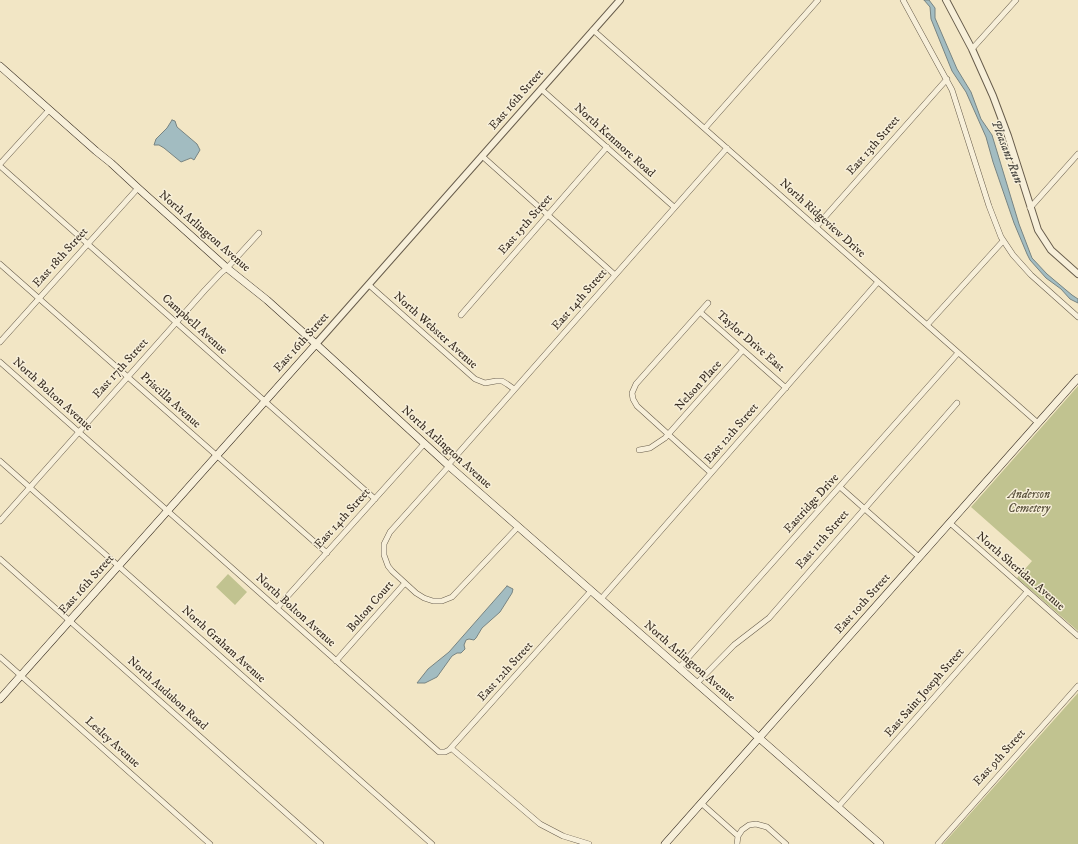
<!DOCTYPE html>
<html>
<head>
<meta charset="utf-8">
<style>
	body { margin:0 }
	canvas { display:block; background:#f2e6c5 }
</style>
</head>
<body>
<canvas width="1078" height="844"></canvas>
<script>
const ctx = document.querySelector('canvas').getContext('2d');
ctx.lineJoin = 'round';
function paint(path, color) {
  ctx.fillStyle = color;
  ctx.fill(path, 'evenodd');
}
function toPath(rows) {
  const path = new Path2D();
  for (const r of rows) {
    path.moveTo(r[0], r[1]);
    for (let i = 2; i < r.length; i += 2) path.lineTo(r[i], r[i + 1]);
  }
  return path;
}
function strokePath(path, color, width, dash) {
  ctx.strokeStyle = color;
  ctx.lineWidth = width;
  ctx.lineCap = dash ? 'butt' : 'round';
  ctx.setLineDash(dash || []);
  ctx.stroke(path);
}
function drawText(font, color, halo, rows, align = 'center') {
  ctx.font = font + ' "IM FELL DW Pica",serif';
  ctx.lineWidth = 3;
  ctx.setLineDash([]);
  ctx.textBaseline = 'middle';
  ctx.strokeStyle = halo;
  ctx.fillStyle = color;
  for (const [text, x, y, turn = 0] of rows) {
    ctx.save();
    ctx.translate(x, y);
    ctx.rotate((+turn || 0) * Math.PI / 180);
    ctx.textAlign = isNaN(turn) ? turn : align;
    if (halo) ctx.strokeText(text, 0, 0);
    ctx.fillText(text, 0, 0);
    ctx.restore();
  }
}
paint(toPath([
	[1078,386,1078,631,1017,578,1032,561,971,507],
	[228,574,247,592,235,605,216,587],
	[1078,693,1078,844,943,844]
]), '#c1c390');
const water = toPath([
	[924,0,929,0,935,8,935,18,957,69,971,92,981,119,992,135,1019,224,1032,258,1047,274,1072,295,1078,299,1078,303,1070,299,1061,289,1046,278,1030,260,1027,254,1014,223,993,162,986,137,966,92,952,71,931,19,930,7,924,0],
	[172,120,175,121,177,127,197,144,200,150,194,160,191,158,181,162,164,148,159,145,154,145,156,139,167,128,172,120],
	[507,586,513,589,512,593,500,612,482,628,476,638,474,640,469,639,466,640,464,645,465,649,461,653,457,653,452,656,437,677,425,683,417,683,428,669,449,652,507,586]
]);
paint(water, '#a2bcc1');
strokePath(water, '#788482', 1);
const minor = toPath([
	[903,0,952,90,989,206,1001,237,1013,255,1031,275,1078,317],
	[593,30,1038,423],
	[972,49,1016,0],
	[541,89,674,207],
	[705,128,818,0],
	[482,156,615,275],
	[0,164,49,110],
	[0,166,375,499],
	[1030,208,1078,154],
	[816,227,947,79],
	[0,264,327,553],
	[369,285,475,379,485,383,496,381,502,381,507,384,514,389],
	[708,303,636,384,632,393,633,399,637,406,711,473],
	[700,312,786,388],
	[461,315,607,147],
	[927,325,1003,241],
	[0,342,138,188],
	[0,362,439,752,445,752,449,750,591,591],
	[639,450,650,448,665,438,743,350],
	[0,461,432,844],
	[448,465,727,148],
	[449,466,390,532,384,544,384,555,388,566,392,571,416,593,424,598,433,601,442,601,452,597,518,527],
	[840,487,919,557],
	[0,521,205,290,221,273,227,268,259,233],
	[950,523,1078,636],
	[0,559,321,844],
	[601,599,878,282],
	[277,608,424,444],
	[0,657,210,844],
	[336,661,405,583],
	[679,668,958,353],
	[697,683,734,645,769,618,957,403],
	[451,748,540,824,563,836,589,844],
	[701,803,738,836],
	[838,807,1027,592],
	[737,844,738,836,742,830,749,825,756,824,767,827,786,844],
	[938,844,1078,686]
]);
const tertiary = toPath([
	[946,0,972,49,993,96,1008,136,1038,230,1051,250,1078,274],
	[316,344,620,0]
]);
const secondary = toPath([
	[0,66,96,151,111,163,138,188,227,268,267,300,316,344,449,466,880,844],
	[0,699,316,344],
	[665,844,1078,378]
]);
strokePath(minor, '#685d4c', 6);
strokePath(tertiary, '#685d4c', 8);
strokePath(secondary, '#3a2f24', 8);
strokePath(minor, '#f7efd9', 5);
strokePath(tertiary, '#f7efd9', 6);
strokePath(secondary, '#f7efd9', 7);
drawText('12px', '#3a2f24', '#f7efd9', [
	["East 16th Street",517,100,-49],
	["North Kenmore Road",614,141,42],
	["East 13th Street",874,146,-49],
	["North Ridgeview Drive",822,219,42],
	["East 15th Street",526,225,-49],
	["North Arlington Avenue",204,232,41],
	["East 18th Street",61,258,-48],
	["East 14th Street",580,300,-49],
	["Campbell Avenue",194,325,42],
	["North Webster Avenue",435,331,42],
	["Taylor Drive East",750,342,41],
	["East 16th Street",302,343,-48],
	["East 17th Street",121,369,-48],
	["Nelson Place",699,386,-48],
	["North Bolton Avenue",52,395,42],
	["Priscilla Avenue",170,401,42],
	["East 12th Street",732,434,-49],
	["North Arlington Avenue",446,448,42],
	["Eastridge Drive",812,504,-48],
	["East 14th Street",343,519,-48],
	["East 11th Street",823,540,-49],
	["North Sheridan Avenue",1020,572,41],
	["East 16th Street",87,585,-48],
	["East 10th Street",863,604,-48],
	["Bolton Court",371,607,-49],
	["North Bolton Avenue",295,611,42],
	["North Graham Avenue",223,645,42],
	["North Arlington Avenue",689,662,41],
	["East 12th Street",506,672,-48],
	["East Saint Joseph Street",925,693,-49],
	["North Audubon Road",167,694,42],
	["Lesley Avenue",112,743,42],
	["East 9th Street",1000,758,-48]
]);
drawText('italic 12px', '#5c543f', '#f7efd9', [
	["Anderson",1029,496],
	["Cemetery",1029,510]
]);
drawText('italic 13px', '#54524b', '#f7efd9', [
	["Pleasant Run",1006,152,69]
]);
</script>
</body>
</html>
